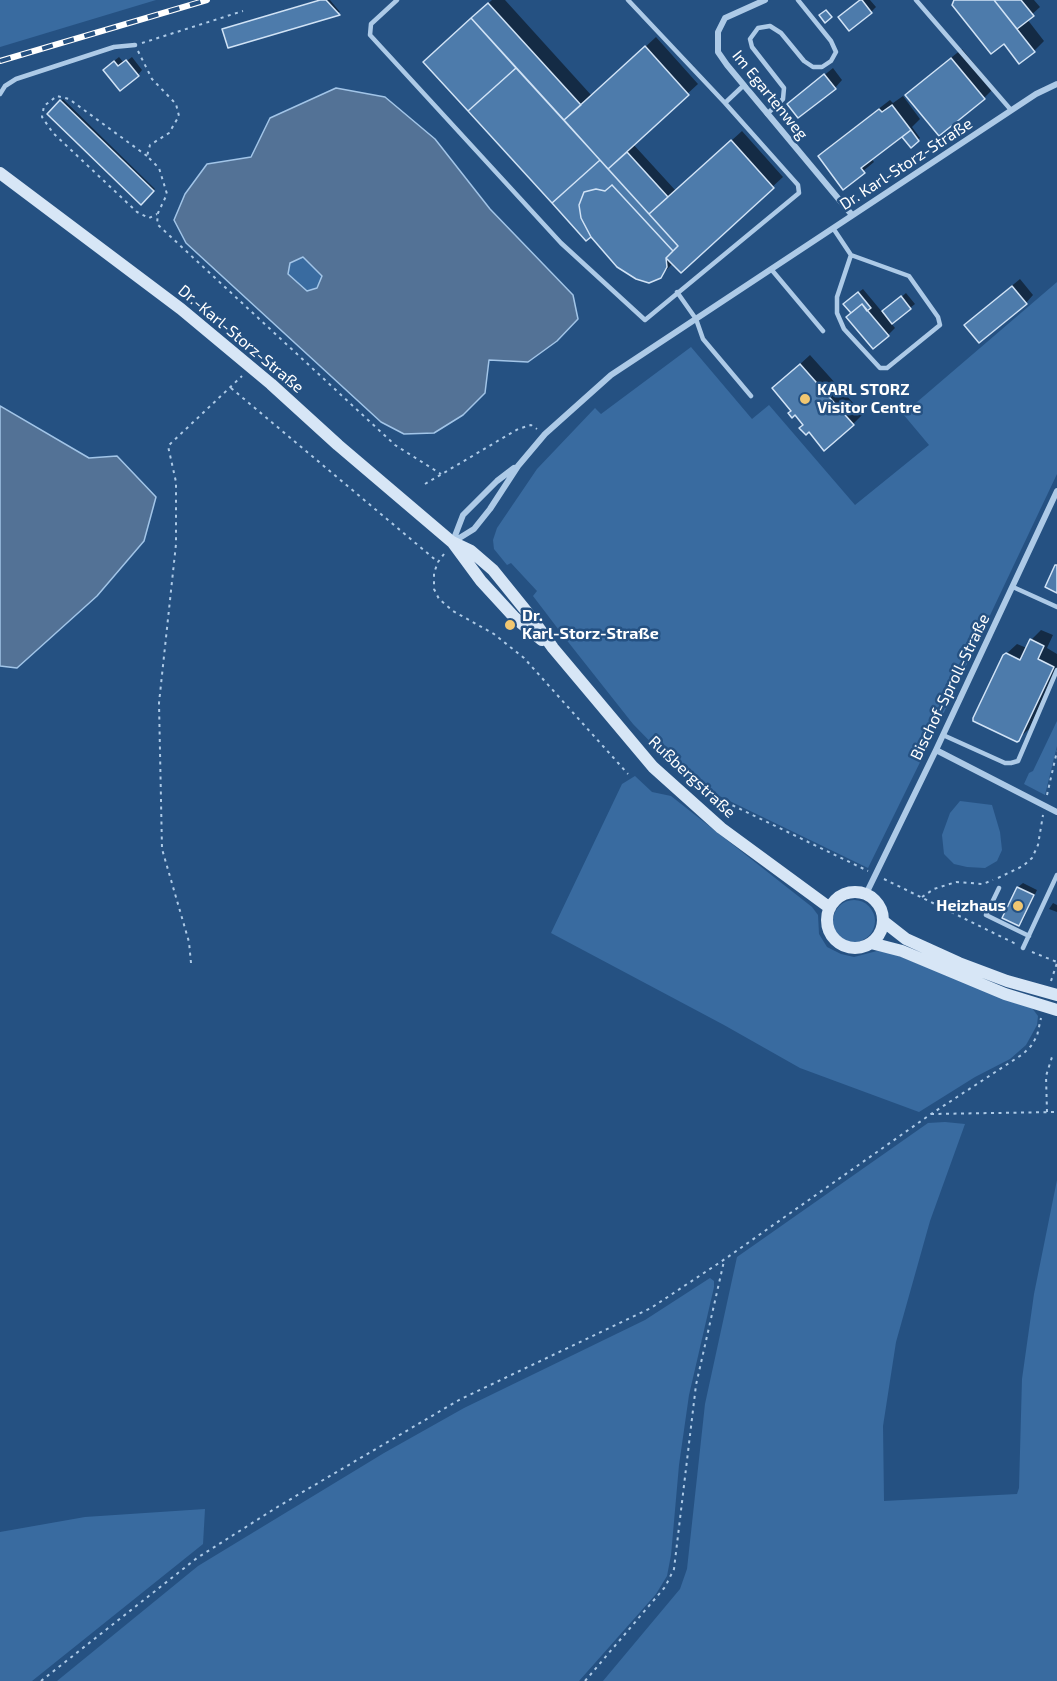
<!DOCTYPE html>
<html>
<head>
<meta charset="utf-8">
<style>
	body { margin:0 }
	canvas { display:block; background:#255182 }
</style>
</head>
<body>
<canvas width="1057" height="1681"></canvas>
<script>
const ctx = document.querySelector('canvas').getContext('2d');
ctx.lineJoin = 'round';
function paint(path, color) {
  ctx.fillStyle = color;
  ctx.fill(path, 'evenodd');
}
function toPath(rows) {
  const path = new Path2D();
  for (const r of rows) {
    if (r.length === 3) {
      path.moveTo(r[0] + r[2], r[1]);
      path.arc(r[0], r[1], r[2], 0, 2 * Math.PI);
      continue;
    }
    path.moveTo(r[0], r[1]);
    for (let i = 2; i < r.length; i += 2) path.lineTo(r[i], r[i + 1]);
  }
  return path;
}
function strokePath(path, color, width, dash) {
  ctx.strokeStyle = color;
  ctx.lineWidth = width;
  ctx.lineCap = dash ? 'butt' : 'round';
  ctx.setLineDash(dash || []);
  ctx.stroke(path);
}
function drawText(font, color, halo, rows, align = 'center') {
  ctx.font = font + ' "Exo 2",sans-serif';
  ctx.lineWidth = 5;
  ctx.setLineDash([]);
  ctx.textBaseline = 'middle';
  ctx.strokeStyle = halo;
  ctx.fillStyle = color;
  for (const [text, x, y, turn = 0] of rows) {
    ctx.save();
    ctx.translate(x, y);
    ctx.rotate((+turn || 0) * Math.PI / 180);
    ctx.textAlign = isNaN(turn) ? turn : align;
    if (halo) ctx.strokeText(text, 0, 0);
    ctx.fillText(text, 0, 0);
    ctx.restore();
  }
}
paint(toPath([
	[0,0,156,0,0,47],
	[303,257,322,276,317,288,307,291,288,274,290,263],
	[1057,282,1057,474,928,746,868,868,709,791,671,763,633,724,565,638,533,596,537,591,511,563,507,565,494,549,493,540,497,528,537,469,595,408,601,414,691,347,752,419,769,405,855,505,929,445,903,414],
	[1057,721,1057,746,1045,795,1024,784,1029,773,1033,771],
	[635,776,652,792,671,796,812,907,818,915,819,934,827,947,841,954,854,957,877,951,888,952,1032,1008,1038,1016,1037,1025,1026,1045,1010,1059,975,1077,919,1112,800,1068,724,1025,551,933,622,784],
	[960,801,992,805,1000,832,1002,850,997,861,985,868,967,867,954,864,944,854,942,835,950,813],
	[854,921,21],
	[945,1122,965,1124,930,1221,896,1342,883,1426,884,1501,1017,1494,1019,1488,1022,1379,1034,1294,1057,1180,1057,1681,603,1681,680,1589,687,1569,705,1404,737,1257,928,1123],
	[710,1278,714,1281,714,1287,689,1395,679,1465,671,1555,667,1576,656,1594,579,1681,57,1681,198,1566,384,1453,464,1408,645,1320],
	[205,1509,203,1544,32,1681,0,1681,0,1532,85,1517]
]), '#396ba0');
const water = toPath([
	[336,88,385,97,435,139,490,209,573,295,578,319,557,341,528,362,489,360,485,393,463,415,434,433,404,434,381,422,186,243,174,220,185,194,207,164,251,157,270,118,336,88],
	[303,257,322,276,317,288,307,291,288,274,290,263,303,257],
	[0,406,89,458,117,456,156,497,144,541,97,596,17,668,0,666,0,406]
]);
paint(water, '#537296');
strokePath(water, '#a2c5e8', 1.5);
paint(toPath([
	[318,0,330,0,340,12,229,46,224,30,226,28],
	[492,0,505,0,592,96,656,37,698,84,633,144,676,191,742,131,783,177,681,271,673,263,660,277,435,52],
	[861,0,870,0,876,7,871,12],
	[956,0,1034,0,1040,7,1027,19,1044,41,1034,51,1004,42],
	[962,49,994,88,984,98,917,85],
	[119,57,124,63,132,57,142,70,138,75,109,65],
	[833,68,842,80,835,88,789,104],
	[903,96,920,119,912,127,920,138,911,146,902,135,871,158,874,162,844,187,820,156,830,146,890,100,893,103],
	[63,99,155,189,141,203,49,114],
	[1020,279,1033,295,1026,303,974,317],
	[863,289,883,313,906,293,915,304,891,323,895,328,888,335,852,313,850,299],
	[810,355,863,414,853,424,805,425,774,388],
	[1041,630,1053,635,1047,648,1057,654,1057,670,1029,729,1018,739,1004,656,1017,644,1027,648,1031,640],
	[1023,883,1037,890,1023,920,1019,924,1004,917,1018,887],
	[1053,903,1057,905,1057,912,1049,909]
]), '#0007');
const building = toPath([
	[320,0,326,0,340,15,228,48,222,29,320,0],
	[860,0,862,0,872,13,849,31,838,17,860,0],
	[954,0,994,0,1035,52,1019,64,1004,44,991,54,952,5,954,0],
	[994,0,1021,0,1034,16,1017,29,994,0],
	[488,3,581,105,564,120,471,18,488,3],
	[826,10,832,17,825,23,819,15,826,10],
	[471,18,516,68,468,111,423,62,471,18],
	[645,46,689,95,608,169,564,120,645,46],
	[951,58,985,99,939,136,905,95,951,58],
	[126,60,139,76,120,91,103,70,114,61,118,66,126,60],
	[516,68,600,160,552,203,468,111,516,68],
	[824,74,836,89,798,118,787,104,824,74],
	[60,100,154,191,141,205,47,114,60,100],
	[892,105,911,130,861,168,865,173,843,190,818,156,879,109,882,112,892,105],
	[911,130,919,141,911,148,902,137,911,130],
	[731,140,774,188,681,273,666,258,678,246,649,214,731,140],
	[627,152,668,197,649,214,608,169,627,152],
	[600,160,678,246,673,251,612,185,605,191,596,189,584,192,579,205,581,218,591,237,586,241,552,203,600,160],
	[612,185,673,251,666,258,667,267,661,278,649,283,636,279,617,267,591,237,581,218,579,205,584,192,596,189,605,191,612,185],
	[1012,286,1027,304,979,343,964,325,1012,286],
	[858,292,871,308,867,311,862,304,851,313,843,304,858,292],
	[901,296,911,309,892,324,882,311,901,296],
	[862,304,889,336,873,349,846,317,862,304],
	[800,364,854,425,824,451,809,432,806,435,799,428,803,425,795,415,792,418,788,413,791,411,772,388,800,364],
	[1055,565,1057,565,1057,593,1045,587,1055,565],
	[1030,639,1044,646,1038,659,1054,667,1019,741,1017,742,973,721,973,718,1003,655,1006,653,1020,660,1030,639],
	[1017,887,1034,895,1019,926,1002,918,1017,887]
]);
paint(building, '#4d7bab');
strokePath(building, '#d1e3f6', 1.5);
strokePath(toPath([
	[142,43,243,11],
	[138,51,152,79,176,104,179,116,169,133,150,145,147,156,159,168,167,194,158,213,157,224,395,445,441,474],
	[147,156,69,99,57,96,44,106,42,117,53,133,137,212,149,218,157,214],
	[231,388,438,562],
	[425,484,518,429,531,425,537,429],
	[444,554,438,562,434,573,434,589,439,599,453,611,494,634,524,658,628,774],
	[693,784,699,789,868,871],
	[1047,795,1057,751],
	[998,878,1023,866,1032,858,1038,845,1043,815],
	[884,879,1016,944],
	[922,897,934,889,956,882,983,884,993,880],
	[1032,952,1057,962],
	[191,963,189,942,162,849,159,703,176,544,176,482,168,446,242,376],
	[1051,981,1057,963],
	[1047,1112,1046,1076,1052,1057],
	[931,1114,1057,1112],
	[41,1681,197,1558,279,1506,459,1400,651,1308,725,1259,931,1114,1023,1054,1031,1046,1037,1036,1041,1018],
	[585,1681,665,1587,674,1569,696,1385,724,1261]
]), '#adcae7', 2, [3, 4.5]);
strokePath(toPath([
	[397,0,371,24,370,35,561,243,645,320,799,193,798,185,725,103],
	[628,0,725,103,744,85],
	[916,0,1011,110],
	[0,94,5,86,16,79,114,47,135,45],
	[767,114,783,99,784,88,752,47,750,39,758,28,770,26,781,33,804,61,813,67,822,67,831,61,836,52,831,41,798,0],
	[833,228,851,255,837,297,837,313,844,329,880,368,887,368,940,325,938,317,909,276,851,255],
	[771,269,823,331],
	[677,292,696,319,703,339,751,396],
	[1013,587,1057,607],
	[943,735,1005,763,1011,763,1018,761,1057,670],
	[999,888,986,915,1029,936],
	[1023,948,1057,875]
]), '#adcae7', 4.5);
strokePath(toPath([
	[765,0,725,18,718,32,718,52,727,65,852,215],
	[453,541,463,515,497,481,514,468],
	[453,542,474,529,490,509,518,466,545,434,611,375,1036,94,1057,84],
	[936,750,1057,812],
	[866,894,936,750,1057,491]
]), '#adcae7', 6);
strokePath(toPath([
	[0,173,181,309,271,384,338,445,452,542,471,551,493,570,531,617,553,648,653,767,721,828,830,908],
	[453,543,481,581,515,618,542,640],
	[855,920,28],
	[883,921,906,939,959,963,1007,981,1057,995],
	[871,943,902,951,1005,994,1057,1010]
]), '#d7e6f6', 12);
const rail = toPath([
	[0,61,207,0]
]);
strokePath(rail, '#fff', 6);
strokePath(rail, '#255182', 4, [11]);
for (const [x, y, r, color] of [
	[805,399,6,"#f1c771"],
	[510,625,6,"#f1c771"],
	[1018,906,6,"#f1c771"]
]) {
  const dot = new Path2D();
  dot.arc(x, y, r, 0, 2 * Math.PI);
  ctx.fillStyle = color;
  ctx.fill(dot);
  strokePath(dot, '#255182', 2);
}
drawText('16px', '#fff', '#255182', [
	["Im Egartenweg",770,95,51],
	["Dr. Karl-Storz-Straße",906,164,-33],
	["Dr.-Karl-Storz-Straße",241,339,40],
	["Bischof-Sproll-Straße",950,687,-64],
	["Rußbergstraße",692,777,43]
]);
drawText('bold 16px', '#fff', '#255182', [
	["KARL STORZ",817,390],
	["Visitor Centre",817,408],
	["Dr.",522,616],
	["Karl-Storz-Straße",522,634],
	["Heizhaus",1006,906,"right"]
], 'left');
</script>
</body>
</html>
